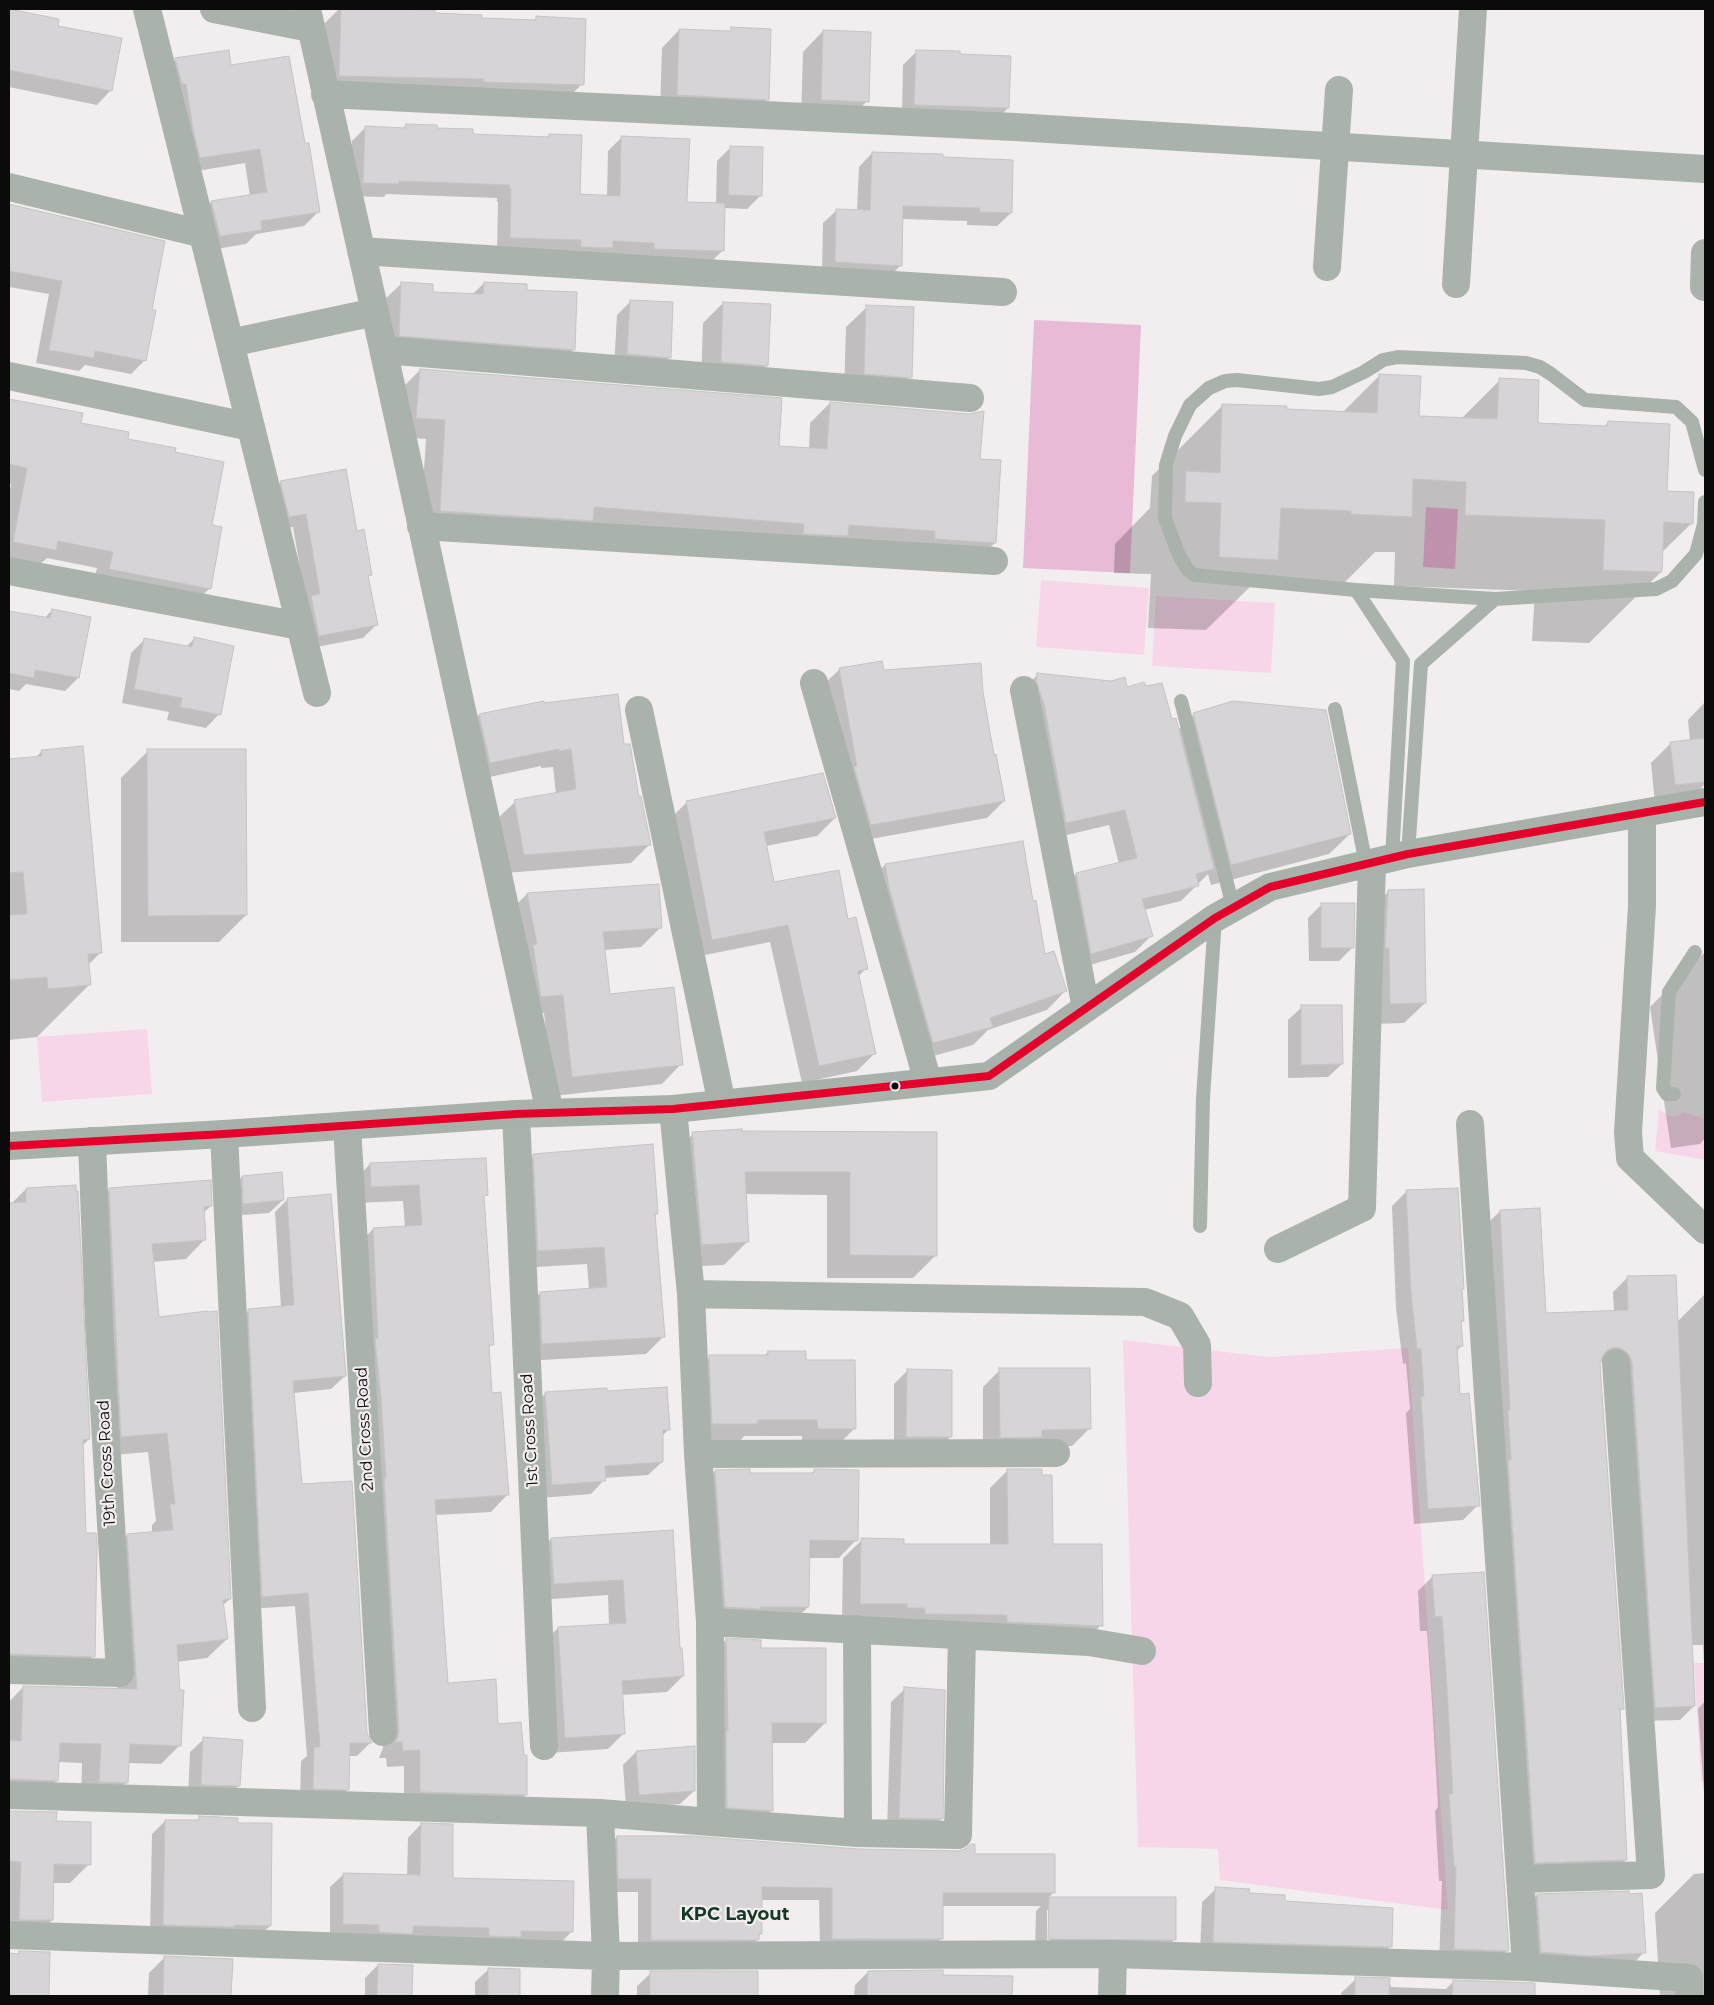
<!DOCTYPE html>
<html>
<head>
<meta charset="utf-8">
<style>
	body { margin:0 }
	#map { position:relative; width:1714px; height:2005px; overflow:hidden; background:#f2eef0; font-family:Montserrat,sans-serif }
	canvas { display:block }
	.frame { position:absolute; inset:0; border:10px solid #0c0b0c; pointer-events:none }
</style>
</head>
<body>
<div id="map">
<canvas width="1714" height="2005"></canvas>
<div class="frame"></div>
</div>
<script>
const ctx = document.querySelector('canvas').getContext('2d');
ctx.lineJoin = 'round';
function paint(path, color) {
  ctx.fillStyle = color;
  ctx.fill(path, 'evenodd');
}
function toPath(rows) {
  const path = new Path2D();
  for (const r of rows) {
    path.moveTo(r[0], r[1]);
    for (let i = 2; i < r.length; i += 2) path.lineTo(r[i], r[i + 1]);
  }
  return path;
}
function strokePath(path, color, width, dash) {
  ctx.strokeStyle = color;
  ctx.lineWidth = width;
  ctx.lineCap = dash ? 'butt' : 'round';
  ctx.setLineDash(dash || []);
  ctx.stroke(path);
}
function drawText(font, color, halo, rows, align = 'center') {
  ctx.font = font + ' Montserrat,sans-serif';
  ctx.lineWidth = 4.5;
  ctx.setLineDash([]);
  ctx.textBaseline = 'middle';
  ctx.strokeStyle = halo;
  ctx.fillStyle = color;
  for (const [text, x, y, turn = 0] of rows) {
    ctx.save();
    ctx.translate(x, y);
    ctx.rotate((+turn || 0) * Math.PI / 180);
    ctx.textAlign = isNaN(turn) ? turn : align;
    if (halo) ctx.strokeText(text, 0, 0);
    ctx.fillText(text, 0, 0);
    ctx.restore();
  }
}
paint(toPath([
	[1041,580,1149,588,1144,655,1036,647],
	[1156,596,1275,603,1271,673,1152,666],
	[147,1029,152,1094,42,1102,37,1037],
	[1659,1109,1669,1116,1677,1116,1684,1112,1705,1119,1705,1160,1655,1151],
	[1123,1340,1269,1357,1408,1348,1448,1910,1220,1880,1218,1849,1138,1847],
	[1694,1663,1705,1663,1705,1781,1701,1781]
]), '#f8d6ea');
paint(toPath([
	[1034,320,1141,325,1130,573,1023,568]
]), '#e8bad6');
paint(toPath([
	[1426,507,1458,509,1455,569,1423,567]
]), '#f1b7da');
paint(toPath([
	[9,9,15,9,14,11,56,27,111,90,97,105,9,87],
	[339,9,434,11,433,15,481,19,534,21,537,18,582,84,565,101,322,93,324,24],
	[732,29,768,99,751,116,660,112,662,48,679,30,729,32],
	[823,31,867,101,847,122,801,120,803,52],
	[917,51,1008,108,995,121,902,118,903,65],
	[176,59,304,145,319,211,304,226,256,234,246,244,205,251,196,217,211,202,250,196,245,163,185,173,161,74],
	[406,125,472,135,547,138,549,135,578,196,607,196,608,151,622,137,687,203,716,204,717,161,731,147,760,196,747,209,724,208,723,250,709,264,497,251,498,202,497,202,497,198,386,194,384,197,350,196,352,141,365,128,402,129],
	[872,153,942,158,1011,213,997,226,967,225,967,221,902,219,900,266,887,279,822,275,823,223,837,210,857,211,859,167],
	[9,204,163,242,150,311,145,360,131,374,85,365,79,371,36,363,49,294,9,287],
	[484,283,526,291,574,349,559,365,384,351,385,299,401,284,432,294,472,295],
	[630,302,670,357,656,371,614,367,617,315],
	[723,303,767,365,747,386,701,382,703,323],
	[867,307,910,377,890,397,844,394,846,327],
	[420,370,778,447,809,449,810,423,830,403,979,460,995,543,975,562,420,531,426,439,397,437,400,390],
	[1379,376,1418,417,1461,419,1500,380,1536,424,1604,427,1608,423,1692,523,1661,553,1661,572,1589,643,1532,641,1535,591,1394,586,1395,552,1375,552,1339,588,1256,581,1206,630,1148,628,1151,574,1114,573,1115,544,1150,508,1152,476,1223,405,1342,413],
	[9,400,82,414,80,424,174,453,210,526,210,588,193,605,93,586,97,568,47,558,38,566,9,561,9,497,11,484,9,483],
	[281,482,356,532,370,575,368,577,376,625,363,638,306,649,306,602,293,527,276,530,268,496],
	[52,610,78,678,65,691,26,684,19,691,9,689,9,612,44,619],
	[194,639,219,714,206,728,167,720,169,712,122,703,131,653,144,640,186,647],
	[840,669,883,671,982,692,993,756,1004,801,987,818,854,842,822,686],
	[1038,674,1126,688,1171,721,1178,730,1194,714,1350,834,1329,854,1211,885,1208,874,1181,901,1144,910,1151,936,1135,952,1076,969,1060,890,1076,874,1119,864,1109,825,1050,839,1022,691],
	[1705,702,1705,784,1688,801,1655,804,1651,763,1671,743,1690,741,1688,720],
	[543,705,623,746,650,844,631,863,505,873,496,820,515,802,556,794,553,767,541,768,541,766,471,781,461,734,479,715],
	[42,751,101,952,88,965,90,984,37,1037,9,1040,9,760,35,758],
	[148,751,246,915,219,942,121,942,121,778],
	[687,802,835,818,817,836,766,846,773,883,847,920,866,968,858,977,875,1053,857,1071,802,1083,770,942,695,957,669,820],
	[885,865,1032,902,1044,956,1065,991,1047,1010,988,1030,973,1045,915,1061,867,883],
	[1389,891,1425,1003,1404,1023,1370,1024,1368,911],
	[527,894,660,928,641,947,604,950,609,996,681,1064,662,1084,553,1096,544,1013,522,1016,508,913],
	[1322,904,1353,947,1339,961,1309,961,1308,918],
	[1705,952,1705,1138,1700,1144,1671,1148,1650,1007],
	[1302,1007,1342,1064,1328,1077,1288,1078,1288,1020],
	[741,1133,936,1134,936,1255,913,1278,827,1278,827,1195,745,1194,748,1241,724,1265,679,1267,670,1157,693,1134],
	[534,1155,657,1214,654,1217,663,1337,646,1354,525,1361,523,1310,540,1293,589,1290,587,1264,521,1268,517,1172],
	[370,1164,486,1195,483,1198,492,1344,488,1348,491,1394,507,1495,491,1512,435,1515,447,1684,497,1725,526,1795,509,1811,404,1808,404,1766,387,1767,386,1758,379,1758,383,1748,368,1496,357,1246,373,1229,405,1227,403,1201,355,1203,354,1181],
	[242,1177,283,1200,269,1213,230,1216,229,1190],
	[26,1189,89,1439,82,1446,85,1534,93,1656,74,1676,9,1674,9,1204,11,1204],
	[110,1189,211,1206,203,1213,205,1239,186,1259,152,1262,157,1319,230,1599,222,1606,227,1639,207,1658,177,1662,180,1745,161,1764,128,1763,127,1782,107,1802,81,1801,82,1763,58,1762,57,1780,38,1800,9,1799,9,1702,23,1687,117,1689,108,1554,128,1535,152,1533,152,1525,156,1521,148,1452,102,1456,91,1209],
	[1407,1191,1463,1288,1461,1290,1463,1321,1460,1324,1461,1346,1456,1352,1458,1395,1478,1505,1463,1520,1414,1524,1406,1413,1410,1409,1406,1363,1403,1364,1396,1308,1392,1206],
	[288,1199,345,1376,331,1389,293,1393,301,1486,366,1733,371,1742,357,1756,349,1756,348,1789,335,1803,300,1802,301,1761,307,1756,295,1606,249,1609,235,1324,249,1310,281,1308,275,1212],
	[1500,1211,1545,1314,1614,1312,1613,1292,1627,1278,1677,1322,1705,1294,1705,1684,1703,1645,1691,1645,1694,1706,1680,1720,1642,1721,1608,1362,1600,1361,1623,1708,1619,1712,1626,1860,1612,1873,1521,1876,1486,1225],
	[768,1352,805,1362,855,1428,838,1445,802,1445,802,1436,744,1436,741,1440,697,1440,694,1373,710,1357,764,1356],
	[1000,1370,1089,1429,1072,1446,1031,1446,983,1454,983,1387],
	[907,1371,951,1436,938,1450,894,1450,894,1384],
	[606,1392,669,1429,662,1436,662,1462,648,1475,604,1478,604,1480,591,1494,539,1498,532,1406,546,1393],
	[1008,1470,1101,1625,1083,1644,842,1622,843,1558,862,1540,903,1545,990,1545,990,1488],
	[715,1471,749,1474,810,1475,814,1471,856,1540,839,1558,809,1558,808,1607,790,1625,707,1624,698,1489],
	[671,1531,679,1650,683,1676,667,1692,622,1695,624,1733,608,1749,549,1753,542,1644,558,1628,609,1625,608,1595,538,1600,535,1556,551,1539],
	[1483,1573,1508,1950,1493,1965,1439,1964,1442,1881,1439,1881,1435,1811,1438,1807,1432,1703,1427,1631,1420,1631,1418,1591,1433,1576],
	[726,1640,760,1649,825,1723,805,1743,771,1743,772,1810,751,1831,707,1827,706,1660],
	[905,1689,941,1819,928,1832,887,1831,891,1702],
	[1705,1701,1705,1809,1698,1709],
	[204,1739,239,1786,225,1799,188,1798,190,1752],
	[636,1752,694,1791,680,1804,626,1808,623,1765],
	[9,1812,56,1813,55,1822,89,1864,70,1883,53,1883,52,1920,33,1939,9,1939],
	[200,1818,237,1824,270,1926,256,1939,150,1938,152,1834,165,1821,196,1822],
	[421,1824,451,1879,572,1931,559,1945,330,1937,330,1887,344,1874,407,1876,408,1838],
	[617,1837,974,1855,1054,1892,1048,1898,1175,1899,1174,1940,1161,1953,1035,1952,1036,1911,1041,1906,941,1906,941,1939,928,1952,820,1952,819,1900,760,1900,760,1933,758,1939,744,1953,638,1953,638,1892,605,1892,604,1850],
	[1047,1910,1050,1910,1050,1945,1047,1945],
	[1705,1873,1705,1996,1660,1996,1655,1913,1694,1874],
	[1216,1889,1284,1902,1390,1947,1377,1960,1200,1955,1202,1902],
	[1537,1895,1644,1952,1631,1966,1528,1965,1524,1909],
	[19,1952,49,1953,48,1996,9,1996,9,1954,17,1955],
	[165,1957,232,1960,230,1996,148,1996,149,1973],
	[378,1965,412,1966,411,1996,365,1996,365,1978],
	[489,1969,519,1970,519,1996,475,1996,475,1982],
	[757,1972,757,1996,637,1996,637,1986,651,1973],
	[868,1972,1011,1978,1011,1996,854,1996,855,1985],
	[1356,1979,1389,1980,1391,1987,1446,1989,1453,1982,1534,1984,1534,1996,1341,1996,1341,1993]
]), '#0003');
const building = toPath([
	[9,9,59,19,58,26,122,38,112,91,9,70,9,9],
	[341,9,435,10,435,13,482,15,482,18,536,20,536,16,586,19,584,85,483,82,484,79,339,76,341,9],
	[731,27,771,29,769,100,677,95,679,29,731,31,731,27],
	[823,30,871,32,869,102,821,100,823,30],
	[229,50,231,65,289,56,305,143,309,143,320,212,261,221,262,230,220,236,211,201,267,192,260,149,200,158,193,129,186,84,182,84,175,58,229,50],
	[916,50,960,51,960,54,1011,56,1009,108,914,105,916,50],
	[406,124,437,125,437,128,473,129,473,134,549,137,549,134,582,135,580,194,620,196,621,136,690,139,687,200,688,202,725,203,724,251,654,249,654,243,613,241,613,248,581,247,581,240,510,238,511,189,509,189,510,185,399,181,399,184,363,183,365,126,405,128,406,124],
	[730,146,763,147,762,196,728,195,730,146],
	[872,152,943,154,943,157,1013,160,1012,213,980,212,980,208,903,206,902,266,835,262,836,209,870,210,872,152],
	[9,204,165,241,152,310,156,310,146,361,95,351,94,358,49,350,62,281,9,271,9,204],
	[401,282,433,284,433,292,483,294,484,282,527,284,527,290,577,292,575,350,399,336,401,282],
	[630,300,673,302,671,358,627,354,630,300],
	[723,302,771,304,768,366,721,362,723,302],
	[866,305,914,307,912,378,864,374,866,305],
	[420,369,782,398,779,446,827,449,830,402,969,414,984,411,980,459,1001,460,996,543,935,539,935,531,849,525,848,536,803,534,804,524,594,507,593,521,440,511,445,420,416,418,420,369],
	[1379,374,1421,376,1419,416,1497,419,1499,378,1539,380,1538,423,1607,426,1608,421,1670,424,1667,491,1694,492,1693,524,1664,522,1662,572,1603,570,1605,520,1465,515,1466,482,1413,479,1412,517,1351,514,1351,511,1281,508,1278,560,1219,557,1221,503,1185,502,1186,471,1220,473,1222,404,1287,406,1287,409,1377,413,1379,374],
	[9,399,83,413,81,423,129,432,128,439,176,448,175,452,224,462,212,525,222,527,211,589,109,569,113,552,58,541,56,550,13,542,27,468,9,464,9,399],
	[346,469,357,531,364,529,372,575,368,576,378,625,319,636,311,596,320,594,306,514,289,517,280,481,346,469],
	[52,609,91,617,79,678,35,670,34,678,9,673,9,611,50,618,52,609],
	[194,637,234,646,221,715,180,707,182,698,134,689,144,638,192,647,194,637],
	[882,661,884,670,981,663,983,692,994,755,996,754,1005,801,871,825,854,767,857,766,839,668,882,661],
	[1037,673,1111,681,1125,677,1127,687,1144,682,1146,686,1162,683,1172,719,1176,718,1214,869,1196,874,1199,886,1142,899,1153,936,1091,954,1076,873,1137,858,1125,810,1066,823,1044,704,1036,681,1037,673],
	[618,694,624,744,630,744,639,797,641,796,651,845,524,855,514,800,576,789,571,749,559,751,559,749,490,763,479,714,544,701,544,703,618,694],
	[1233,701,1326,710,1351,834,1231,865,1193,713,1233,701],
	[1705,738,1705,782,1675,785,1670,742,1705,738],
	[83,746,102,953,88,954,91,985,48,989,47,977,9,980,9,915,27,914,23,872,9,873,9,759,42,756,41,750,83,746],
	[147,749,246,749,247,915,148,916,147,749],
	[823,773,836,818,764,832,774,882,839,870,848,919,856,917,868,969,858,971,876,1054,819,1066,788,925,712,940,686,801,823,773],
	[1023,841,1033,901,1036,900,1045,954,1054,951,1067,991,990,1018,993,1027,933,1043,889,887,885,864,1023,841],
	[659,884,662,928,603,932,610,994,674,987,683,1065,572,1077,563,995,541,997,533,945,537,944,527,893,659,884],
	[1424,889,1426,1003,1390,1004,1389,948,1385,948,1388,890,1424,889],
	[1321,903,1355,903,1354,948,1321,948,1321,903],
	[1301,1005,1342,1005,1343,1064,1301,1065,1301,1005],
	[742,1129,742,1131,937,1132,937,1256,850,1255,850,1172,745,1172,749,1242,702,1245,692,1132,742,1129],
	[653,1144,658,1214,655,1214,665,1337,542,1344,540,1292,607,1287,604,1247,538,1251,533,1154,653,1144],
	[486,1158,488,1195,484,1196,494,1345,489,1345,492,1393,501,1392,509,1495,435,1500,448,1683,496,1679,498,1724,521,1722,524,1755,527,1755,527,1795,420,1792,420,1750,403,1751,402,1742,394,1742,397,1739,399,1731,384,1478,386,1478,381,1397,375,1339,378,1338,373,1228,422,1225,419,1185,371,1187,370,1163,486,1158],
	[282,1172,284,1200,243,1204,242,1176,282,1172],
	[211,1180,212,1206,204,1207,206,1240,152,1244,159,1317,207,1311,208,1312,217,1311,231,1599,223,1600,228,1639,177,1645,180,1690,184,1690,181,1746,130,1744,128,1783,99,1782,101,1744,60,1743,58,1781,9,1779,9,1740,21,1741,23,1686,137,1689,127,1534,173,1530,170,1504,175,1504,167,1433,121,1437,109,1188,211,1180],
	[76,1185,76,1191,78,1191,90,1439,83,1440,86,1533,96,1533,97,1543,95,1657,9,1654,9,1203,26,1202,26,1188,76,1185],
	[1458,1188,1464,1289,1462,1289,1464,1321,1461,1321,1463,1346,1457,1347,1460,1394,1469,1393,1480,1506,1428,1509,1421,1397,1424,1396,1421,1349,1417,1349,1411,1292,1406,1190,1458,1188],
	[331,1194,346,1376,293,1381,302,1484,352,1481,367,1733,372,1743,350,1743,349,1790,313,1789,314,1747,320,1747,308,1593,262,1597,248,1309,294,1305,287,1198,331,1194],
	[1540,1208,1546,1313,1628,1310,1627,1276,1676,1275,1695,1706,1655,1708,1632,1362,1629,1354,1622,1349,1615,1347,1607,1350,1602,1357,1600,1364,1624,1709,1620,1709,1627,1860,1535,1863,1508,1460,1511,1460,1508,1411,1510,1410,1500,1210,1540,1208],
	[768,1351,806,1351,806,1360,855,1360,856,1429,818,1429,817,1420,758,1420,758,1424,712,1424,709,1355,768,1355,768,1351],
	[999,1368,1090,1368,1091,1429,1042,1430,1042,1437,1000,1438,999,1368],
	[907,1369,952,1370,952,1437,906,1437,907,1369],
	[667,1387,670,1430,663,1430,663,1462,605,1466,606,1481,552,1485,545,1392,607,1388,607,1391,667,1387],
	[750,1469,750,1473,814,1473,814,1469,859,1470,858,1541,810,1540,809,1607,760,1607,760,1609,725,1607,715,1470,750,1469],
	[1007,1469,1042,1469,1042,1475,1052,1475,1053,1544,1102,1544,1103,1626,1007,1622,1007,1615,925,1614,925,1608,907,1608,907,1604,860,1604,861,1538,904,1539,904,1544,1008,1544,1007,1469],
	[673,1530,680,1648,682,1648,684,1676,622,1681,625,1734,565,1738,558,1627,626,1623,623,1580,554,1584,551,1538,673,1530],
	[1484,1572,1504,1880,1509,1951,1454,1949,1456,1866,1454,1866,1449,1794,1453,1794,1447,1687,1442,1616,1435,1617,1432,1575,1484,1572],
	[726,1638,761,1640,761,1648,826,1648,826,1723,772,1723,773,1811,727,1808,726,1731,728,1731,726,1638],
	[904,1687,945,1690,943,1819,899,1818,904,1687],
	[203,1737,243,1740,240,1786,201,1785,203,1737],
	[695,1746,695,1791,639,1795,636,1751,695,1746],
	[9,1811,57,1812,56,1821,91,1822,91,1865,54,1864,53,1920,19,1920,21,1862,9,1861,9,1811],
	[199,1816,238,1818,238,1823,272,1823,271,1926,234,1925,234,1927,163,1925,165,1820,199,1820,199,1816],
	[421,1823,453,1824,453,1878,574,1881,573,1932,523,1931,521,1931,521,1937,489,1936,489,1928,413,1926,413,1934,379,1932,379,1925,343,1924,343,1873,420,1875,421,1823],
	[617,1836,691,1836,858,1849,958,1851,965,1849,971,1844,975,1844,975,1854,1055,1854,1055,1893,943,1893,943,1939,832,1939,832,1888,762,1887,762,1934,759,1934,759,1940,651,1940,651,1879,618,1879,617,1836],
	[1215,1887,1250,1889,1249,1893,1285,1895,1285,1901,1393,1908,1392,1947,1213,1942,1215,1887],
	[1629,1891,1629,1894,1642,1893,1646,1953,1591,1956,1541,1952,1537,1894,1629,1891],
	[1049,1897,1176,1897,1176,1940,1048,1939,1049,1897],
	[19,1951,50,1952,49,1996,9,1996,9,1953,19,1954,19,1951],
	[164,1956,233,1959,231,1996,163,1996,164,1956],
	[378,1964,413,1965,412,1996,377,1996,378,1964],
	[488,1968,520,1969,520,1996,488,1996,488,1968],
	[943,1970,943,1975,1013,1976,1012,1996,867,1996,868,1971,943,1970],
	[650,1971,758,1971,758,1996,650,1996,650,1971],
	[1355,1977,1390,1978,1389,1996,1355,1996,1355,1977],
	[1453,1980,1535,1983,1535,1996,1452,1996,1453,1980]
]);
paint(building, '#d6d4d6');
strokePath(building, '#c5c3c4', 1);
strokePath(toPath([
	[1356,590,1495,599],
	[1181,701,1233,907],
	[1335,709,1366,864],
	[1408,854,1421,664,1495,599,1656,589,1672,581,1696,554,1704,524,1705,502],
	[1392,858,1403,661,1356,590,1194,575,1187,569,1178,553,1165,518,1166,465,1175,436,1190,405,1209,388,1225,381,1237,380,1319,389,1332,387,1364,372,1383,360,1398,357,1526,363,1540,367,1551,374,1585,400,1676,407,1692,422,1705,470],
	[1674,1094,1667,1094,1663,1088,1669,992,1695,952],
	[1200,1226,1203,1098,1215,918]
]), '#a9b3ac', 14);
strokePath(toPath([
	[147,9,317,693],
	[214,9,310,28],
	[307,9,375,312,550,1113],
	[325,94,1015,127,1705,169],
	[9,187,203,234],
	[361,251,1003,292],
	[1327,267,1339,90],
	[1456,284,1473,9],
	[1704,287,1705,253],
	[230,343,375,312],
	[384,350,970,398],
	[9,376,251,427],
	[421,526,994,561],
	[9,571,300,626],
	[814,683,928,1082],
	[1024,690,1086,1008],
	[639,710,722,1104],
	[1642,814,1642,906,1628,1132,1630,1158,1705,1230],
	[673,1109,691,1294,698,1454,710,1622,711,1822,858,1833,958,1835,962,1635],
	[516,1114,544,1746],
	[1470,1124,1526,1967,1689,1978,1689,1996],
	[347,1126,383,1732],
	[224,1134,252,1708],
	[1278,1249,1362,1208,1372,863],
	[691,1294,1145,1302,1180,1316,1197,1345,1198,1383],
	[698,1454,1056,1453],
	[710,1622,1089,1642,1142,1651],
	[857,1629,858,1833],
	[9,1670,120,1673,99,1324,92,1141],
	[9,1795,600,1813,711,1822],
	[600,1813,606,1956,1113,1954,1526,1967],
	[1520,1879,1651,1875,1616,1363],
	[9,1935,606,1956,605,1996],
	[1112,1996,1113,1954]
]), '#a9b3ac', 28);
strokePath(toPath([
	[9,1146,224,1134,516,1114,673,1109,989,1076,1215,918,1270,887,1408,854,1705,802]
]), '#a8b2ab', 28);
strokePath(toPath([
	[9,1146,224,1134,516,1114,673,1109,989,1076,1215,918,1270,887,1408,854,1705,802]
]), '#e4002b', 8);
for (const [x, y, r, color] of [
	[895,1086,4.5,"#0c0b0c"]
]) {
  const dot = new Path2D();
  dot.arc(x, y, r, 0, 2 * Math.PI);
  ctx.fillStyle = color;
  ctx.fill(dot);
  strokePath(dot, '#f3edf0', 2);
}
drawText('16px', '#0c0b0c', '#f3edf0', [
	["2nd Cross Road",365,1429,-93],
	["1st Cross Road",530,1430,-93],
	["19th Cross Road",107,1463,-93]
]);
drawText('bold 18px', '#133a24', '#f3edf0', [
	["KPC Layout",735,1915]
]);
</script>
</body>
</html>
